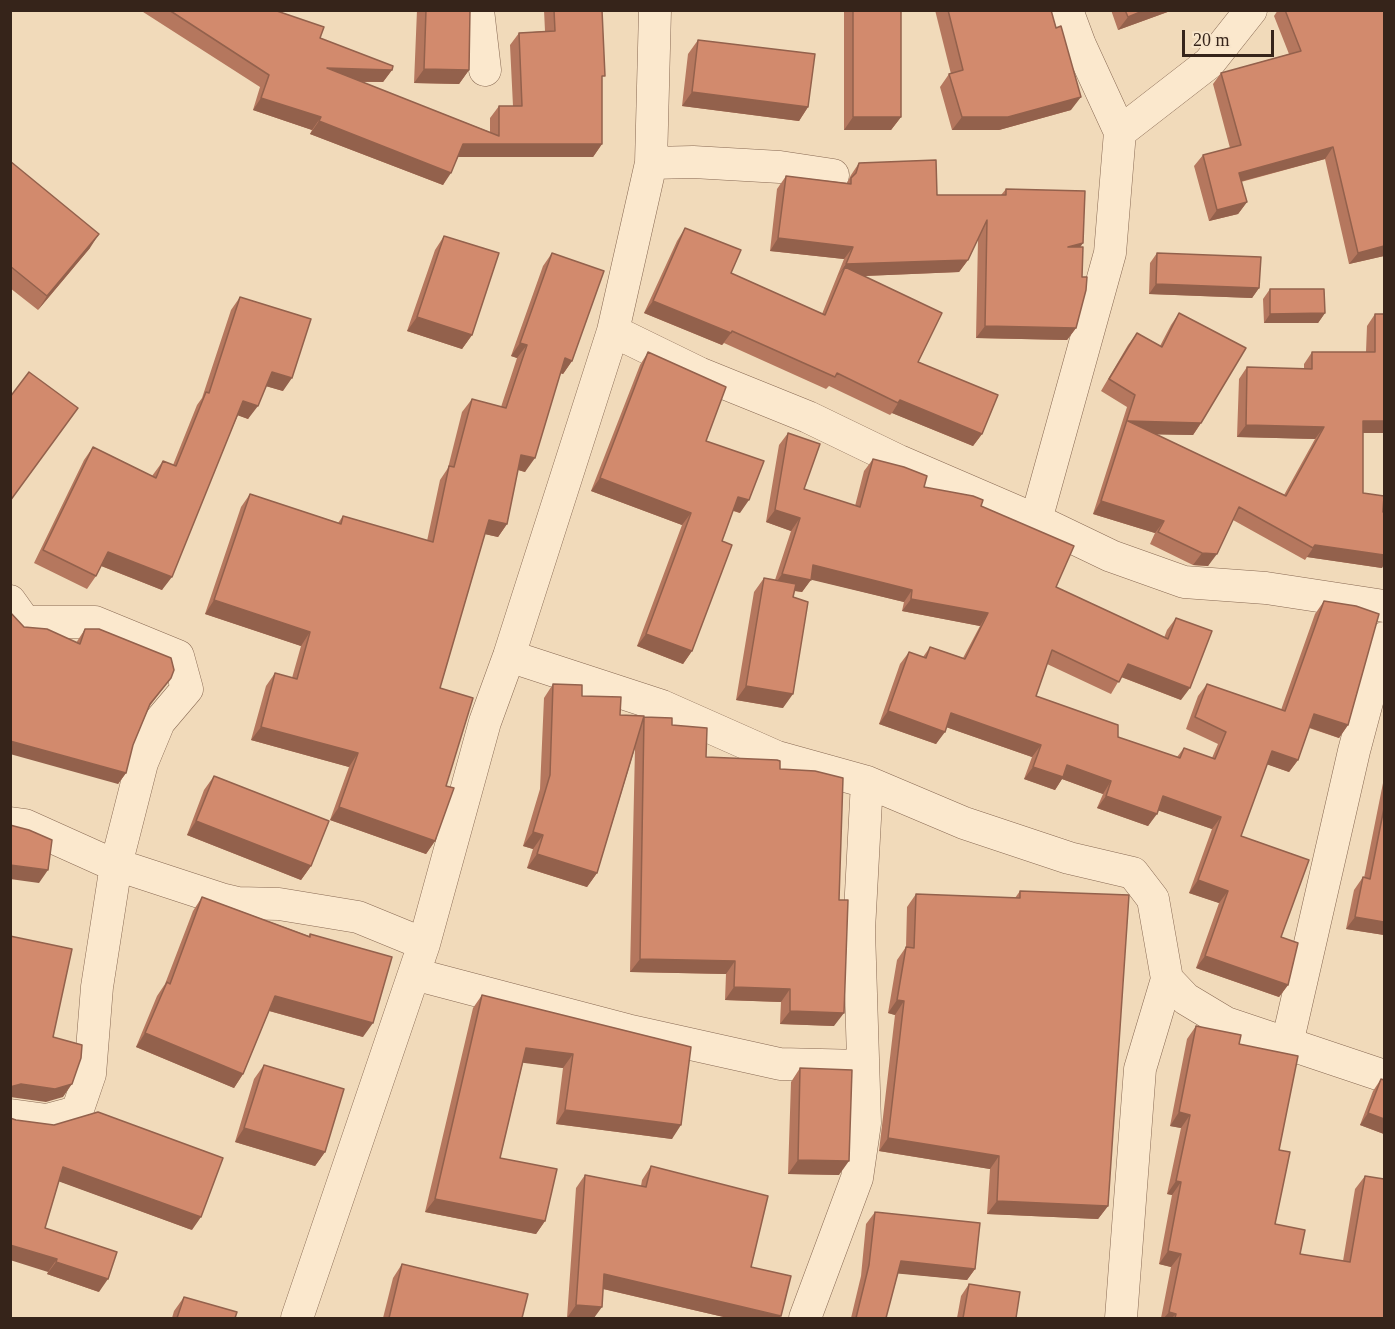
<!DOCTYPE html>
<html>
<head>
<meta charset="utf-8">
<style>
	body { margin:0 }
	#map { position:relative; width:1395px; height:1329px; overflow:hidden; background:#f1daba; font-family:Georgia,serif }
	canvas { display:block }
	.frame { position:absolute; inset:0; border:12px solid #36241a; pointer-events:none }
	.scale { position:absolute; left:1182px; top:30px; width:92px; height:27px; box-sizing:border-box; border:3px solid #36241a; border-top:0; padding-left:8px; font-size:18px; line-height:21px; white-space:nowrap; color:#36241a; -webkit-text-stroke:4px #f8e5ca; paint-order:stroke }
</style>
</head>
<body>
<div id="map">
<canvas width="1395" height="1329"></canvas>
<div class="frame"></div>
<div class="scale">20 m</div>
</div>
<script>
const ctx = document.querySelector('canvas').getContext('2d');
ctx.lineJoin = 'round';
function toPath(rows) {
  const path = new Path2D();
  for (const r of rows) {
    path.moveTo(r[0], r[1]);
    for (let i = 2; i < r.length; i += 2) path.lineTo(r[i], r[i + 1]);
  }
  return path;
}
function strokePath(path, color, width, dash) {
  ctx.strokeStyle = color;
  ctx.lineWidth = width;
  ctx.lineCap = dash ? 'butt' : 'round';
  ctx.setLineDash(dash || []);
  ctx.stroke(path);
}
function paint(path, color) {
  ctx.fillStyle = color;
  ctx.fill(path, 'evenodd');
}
const minor = toPath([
	[478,10,485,70],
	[1067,10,1080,45,1120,132],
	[651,163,693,162,780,167,833,175],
	[613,331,699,373,808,417,899,461,1036,520,1111,556,1184,582,1266,588,1384,606],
	[1036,520,1110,253,1120,132,1209,63,1251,10],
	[10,601,25,622,95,622,178,656,187,689,159,722,142,763,116,865,97,987,90,1074,77,1112,47,1120,10,1115],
	[509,656,662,706,777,757,867,782,964,823,1069,858,1133,873,1153,899,1167,979,1140,1069,1121,1318],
	[10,823,25,825,105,861,221,899,238,903,279,904,358,917,424,944],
	[414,974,627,1030,780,1064,862,1066],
	[1167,979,1186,999,1226,1023,1384,1076],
	[1287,1044,1354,751,1384,638],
	[297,1318,424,944,485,722,509,656,613,331,651,163,655,10],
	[805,1318,857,1178,865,1123,859,930,867,782]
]);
strokePath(minor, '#886953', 33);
strokePath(minor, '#fbe8cd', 32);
paint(toPath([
	[140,10,274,10,320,38,392,70,383,82,361,82,490,132,490,118,499,106,513,106,510,45,519,33,545,31,544,10,602,10,602,144,593,157,458,157,443,185,310,134,312,130,253,110,260,87],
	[417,10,470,10,469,70,459,84,414,83],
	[844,10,901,10,901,117,891,130,844,130],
	[935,10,1051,10,1071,110,999,130,952,130,940,87,949,74,951,74],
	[1111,10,1173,10,1118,30],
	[1278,10,1384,10,1384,256,1349,264,1325,159,1241,182,1247,202,1238,214,1209,221,1194,166,1203,155,1230,148,1213,84,1221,73,1289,54,1274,16],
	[698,40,808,107,799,121,682,106,688,54],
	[10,161,90,248,38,310,10,288],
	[859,163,937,195,1001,195,1006,189,1080,247,1076,328,1067,340,976,338,978,239,968,260,959,272,863,276,918,362,982,434,973,446,892,413,890,415,829,386,826,389,724,343,722,345,644,313,677,241,685,228,731,273,822,314,844,259,770,251,777,189,786,176,847,183,851,175],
	[444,236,472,335,462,349,407,331,435,250],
	[552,253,572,361,563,374,561,373,525,472,518,470,507,524,498,537,485,534,440,688,446,786,435,841,426,854,330,820,349,767,251,740,266,686,275,673,292,678,301,646,205,614,241,507,250,494,338,523,343,516,427,541,440,480,448,468,462,412,472,399,501,407,517,358,511,356,543,266],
	[1157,253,1259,288,1252,298,1149,294,1150,263],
	[1270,289,1325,313,1318,323,1264,323,1263,299],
	[240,297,283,391,266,386,248,419,238,415,162,590,101,566,96,576,87,589,34,563,84,460,93,447,152,476,163,461,173,465,197,405,202,398,231,310],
	[1179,313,1201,423,1193,435,1155,434,1284,495,1315,439,1237,437,1239,379,1247,367,1304,369,1304,364,1312,352,1366,352,1367,326,1375,314,1384,433,1363,433,1363,493,1384,512,1384,564,1382,568,1307,557,1305,560,1233,520,1208,566,1193,565,1150,544,1155,533,1093,514,1127,407,1101,391,1128,345,1137,333,1160,346,1171,325],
	[648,352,706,441,740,513,733,511,722,541,692,651,683,664,637,646,682,525,591,491,640,365],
	[788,433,804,489,855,506,864,471,873,459,924,487,981,506,1056,587,1164,638,1167,630,1176,618,1181,700,1121,677,1111,694,1047,664,1036,696,1118,737,1177,757,1184,748,1212,758,1218,744,1186,729,1198,696,1207,684,1281,710,1315,614,1324,601,1348,725,1339,738,1309,728,1298,760,1289,772,1267,764,1241,836,1281,937,1288,985,1279,997,1196,968,1219,903,1189,893,1212,829,1158,810,1148,826,1097,808,1103,794,1062,779,1055,790,1024,779,1032,757,946,727,936,744,879,724,900,664,909,652,923,657,930,647,963,658,980,626,902,611,904,602,811,579,802,592,794,591,793,597,783,708,736,700,754,592,764,578,775,580,791,531,766,522,779,445],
	[24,627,76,643,85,629,171,678,149,707,133,745,126,773,118,784],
	[553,684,582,696,620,715,644,717,672,725,706,757,780,769,834,1026,780,1024,781,1002,725,1000,726,974,630,972,635,748,597,873,587,887,527,868,533,849,523,846,540,789,544,698],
	[214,776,311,866,301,880,187,835,204,790],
	[1384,778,1384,935,1346,929,1354,890,1363,877,1364,878],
	[1020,891,1108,1206,1098,1219,987,1214,990,1169,879,1151,895,1015,888,1013,897,960,906,947,907,907,916,894,1015,898],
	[202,897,309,936,310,934,363,1037,269,1011,243,1074,234,1088,136,1047,157,996,165,984,193,911],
	[482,995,691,1047,672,1139,556,1124,563,1068,523,1062,500,1158,545,1221,536,1234,425,1212,473,1008],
	[1196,1026,1239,1044,1279,1150,1275,1224,1300,1254,1343,1261,1355,1189,1365,1176,1384,1318,1161,1318,1171,1267,1159,1264,1172,1195,1167,1194,1181,1128,1170,1126,1187,1039],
	[264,1065,325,1152,315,1166,235,1142,254,1079],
	[800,1068,839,1175,788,1174,791,1082],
	[1381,1079,1384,1080,1384,1134,1360,1125,1373,1091],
	[10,1118,192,1230,59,1181,45,1228,99,1292,47,1274,48,1272],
	[651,1166,728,1318,603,1289,594,1318,567,1318,576,1188,585,1175,641,1186,642,1180],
	[875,1212,975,1269,967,1280,898,1273,886,1318,851,1318,861,1276,866,1224],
	[402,1264,522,1318,383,1318,393,1278],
	[969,1284,1016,1318,957,1318,961,1296],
	[184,1297,235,1318,172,1318,174,1311]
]), '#b5775e');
paint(toPath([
	[1145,10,1173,10,1118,30,1128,17],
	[327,68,392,70,383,82,319,81],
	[424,69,469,70,459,84,414,83],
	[692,92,808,107,799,121,682,106],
	[1081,97,1071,110,999,130,952,130,962,117],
	[261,98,321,117,312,130,253,110],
	[853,117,901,117,891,130,844,130],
	[319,121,451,173,443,185,310,134],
	[463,144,602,144,593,157,454,157],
	[1333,147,1325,159,1231,184,1239,173],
	[1247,202,1238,214,1209,221,1217,210],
	[99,234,90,248,38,310,47,296],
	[778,238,853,247,844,259,770,251],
	[1083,243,1075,255,1068,247],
	[1384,246,1384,256,1349,264,1358,253],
	[968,260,959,272,841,277,845,267,837,277,846,264],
	[1156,284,1259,288,1252,298,1149,294],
	[653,301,731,333,722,345,644,313],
	[1325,313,1318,323,1264,323,1270,314],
	[417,317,472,335,462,349,407,331],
	[985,326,1076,328,1067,340,976,338],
	[520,343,527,345,517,358,511,356],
	[565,358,572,361,563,374,556,372],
	[272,372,292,378,283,391,262,385],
	[900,400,982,434,973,446,892,413],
	[243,401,258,406,248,419,234,414],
	[1128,421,1201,423,1193,435,1123,434],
	[1363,421,1384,421,1384,433,1355,433],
	[1246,425,1324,427,1315,439,1237,437],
	[521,455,535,458,525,472,512,468],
	[600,478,691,513,682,525,591,491],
	[738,497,749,500,740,513,729,509],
	[1101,501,1164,521,1155,533,1093,514],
	[775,510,800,518,791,531,766,522],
	[489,520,507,524,498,537,480,533],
	[1315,545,1384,555,1384,564,1382,568,1307,557],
	[108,552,172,577,162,590,99,565],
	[1202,553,1217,554,1208,566,1193,565],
	[813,565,912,590,904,602,804,578],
	[782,574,811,580,802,592,773,587],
	[911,599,988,613,980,626,902,611],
	[214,600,310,632,301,646,205,614],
	[646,634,692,651,683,664,637,646],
	[1128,664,1190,688,1181,700,1119,676],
	[746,686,793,694,783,708,736,700],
	[888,711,945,732,936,744,879,724],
	[951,713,1041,745,1032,757,943,726],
	[1314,714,1348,725,1339,738,1305,726],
	[261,727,358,753,349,767,251,740],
	[10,741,126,773,118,784,10,754],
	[1272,751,1298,760,1289,772,1263,763],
	[1067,765,1111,781,1103,794,1062,779,1055,790,1024,779,1033,767],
	[1106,796,1157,814,1148,826,1097,808],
	[1163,796,1221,817,1212,829,1154,809],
	[339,807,435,841,426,854,330,820],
	[196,821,311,866,301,880,187,835],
	[533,832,543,835,533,849,523,846],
	[537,854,597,873,587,887,527,868],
	[10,865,48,870,39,883,10,879],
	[1198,880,1228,891,1219,903,1189,893],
	[1355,917,1384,922,1384,935,1346,929],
	[1205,956,1288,985,1279,997,1196,968],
	[640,959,735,961,726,974,630,972],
	[734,987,790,989,781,1002,725,1000],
	[275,996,373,1023,363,1037,266,1010],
	[897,1000,904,1001,895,1015,888,1013],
	[790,1011,844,1013,834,1026,780,1024],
	[145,1033,243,1074,234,1088,136,1047],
	[526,1048,573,1054,563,1068,517,1062],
	[21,1084,72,1084,63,1097,46,1102,10,1097,10,1087],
	[565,1110,681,1125,672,1139,556,1124],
	[1179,1112,1190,1115,1181,1128,1170,1126],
	[1368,1113,1384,1119,1384,1134,1360,1125],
	[244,1128,325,1152,315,1166,235,1142],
	[888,1138,999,1156,990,1169,879,1151],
	[798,1160,849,1161,839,1175,788,1174],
	[63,1167,201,1217,192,1230,55,1180],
	[1176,1181,1181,1182,1172,1195,1167,1194],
	[435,1199,545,1221,536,1234,425,1212],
	[997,1201,1108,1206,1098,1219,987,1214],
	[10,1245,57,1259,48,1272,10,1260],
	[1168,1251,1181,1254,1171,1267,1159,1264],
	[901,1261,975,1269,967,1280,892,1273],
	[56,1262,108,1279,99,1292,47,1274],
	[604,1274,781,1316,779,1318,728,1318,595,1287],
	[576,1305,602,1307,594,1318,567,1318],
	[1169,1312,1176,1314,1172,1318,1164,1318]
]), '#93614c');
const building = toPath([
	[169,10,274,10,324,27,320,38,393,66,392,70,327,68,499,136,499,106,522,106,519,33,555,31,554,10,602,10,605,76,602,76,602,144,463,144,451,173,319,121,321,117,261,98,269,75,169,10],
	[426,10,470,10,469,70,424,69,426,10],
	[853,10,901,10,901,117,853,117,853,10],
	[948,10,1051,10,1056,28,1061,26,1081,97,1008,117,962,117,949,74,963,70,948,10],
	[1125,10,1145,10,1128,17,1125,10],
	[1285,10,1384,10,1384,246,1358,253,1333,147,1239,173,1247,202,1217,210,1203,155,1241,145,1221,73,1301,51,1285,10],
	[698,40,815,54,808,107,692,92,698,40],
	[936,160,937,195,1006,195,1006,189,1085,191,1083,243,1068,247,1083,247,1082,277,1087,277,1086,290,1076,328,985,326,987,220,968,260,846,264,853,247,778,238,786,176,851,184,851,178,856,173,859,163,936,160],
	[10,161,99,234,47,296,10,266,10,161],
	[685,228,741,250,731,273,825,315,845,267,942,313,918,362,998,395,982,434,900,400,898,403,837,373,835,377,732,331,731,333,653,301,685,228],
	[444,236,499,253,472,335,417,317,444,236],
	[552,253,604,271,572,361,565,358,535,458,521,455,507,524,489,520,440,688,473,698,446,786,454,788,435,841,339,807,358,753,261,727,275,673,297,679,310,632,214,600,250,494,341,524,343,516,433,542,449,466,454,467,472,399,506,408,527,345,520,343,552,253],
	[1157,253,1261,257,1259,288,1156,284,1157,253],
	[1270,289,1324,289,1325,313,1270,314,1270,289],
	[240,297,311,319,292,378,272,372,258,406,243,401,172,577,108,552,96,576,43,550,93,447,156,478,163,461,176,466,206,392,209,393,240,297],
	[1179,313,1246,348,1201,423,1128,421,1286,496,1324,427,1246,425,1247,367,1312,369,1312,352,1375,352,1375,314,1384,314,1384,421,1363,421,1363,493,1384,496,1383,512,1384,512,1384,555,1315,545,1313,548,1239,507,1217,554,1202,553,1158,532,1164,521,1101,501,1135,395,1109,379,1137,333,1162,347,1179,313],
	[648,352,726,387,706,441,764,461,749,500,738,497,722,541,732,545,692,651,646,634,691,513,600,478,648,352],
	[29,372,78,408,10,501,10,397,29,372],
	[788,433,820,444,804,489,860,507,873,459,904,467,927,476,924,487,973,496,983,500,981,506,1074,546,1056,587,1168,639,1176,618,1212,631,1190,688,1128,664,1119,682,1052,650,1036,696,1118,725,1118,737,1180,758,1184,748,1215,759,1226,732,1195,717,1207,684,1285,711,1324,601,1356,606,1379,614,1348,725,1314,714,1298,760,1272,751,1241,836,1309,860,1281,937,1298,943,1288,985,1205,956,1228,891,1198,880,1221,817,1163,796,1157,814,1106,796,1111,781,1067,765,1063,777,1033,767,1041,745,951,713,945,732,888,711,909,652,926,658,930,647,965,659,988,613,911,599,912,590,813,565,811,580,782,574,800,518,775,510,788,433],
	[764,578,796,584,793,597,808,602,793,694,746,686,764,578],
	[10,612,24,627,47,629,80,644,85,629,99,629,171,658,174,670,171,678,150,704,133,745,126,773,10,741,10,612],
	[553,684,582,685,582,696,621,697,620,715,644,716,597,873,537,854,543,835,533,832,550,775,553,684],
	[644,717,672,718,672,725,707,728,706,757,777,760,780,761,780,769,815,771,843,778,839,900,848,900,844,1013,790,1011,790,989,734,987,735,961,640,959,644,717],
	[214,776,329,821,311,866,196,821,214,776],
	[1384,808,1384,922,1355,917,1363,877,1370,879,1384,808],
	[10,825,29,830,52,840,48,870,10,865,10,825],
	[1020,891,1129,895,1108,1206,997,1201,999,1156,888,1138,904,1001,897,1000,906,947,914,948,916,894,1020,898,1020,891],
	[202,897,310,937,310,934,392,957,373,1023,275,996,243,1074,145,1033,167,982,170,984,202,897],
	[10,936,72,949,53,1037,82,1045,81,1058,72,1084,55,1089,21,1084,10,1087,10,936],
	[482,995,691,1047,681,1125,565,1110,573,1054,526,1048,500,1158,557,1169,545,1221,435,1199,482,995],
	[1196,1026,1241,1035,1239,1044,1298,1056,1279,1150,1290,1152,1275,1224,1305,1230,1300,1254,1350,1262,1365,1176,1384,1179,1384,1318,1175,1318,1176,1314,1169,1312,1181,1254,1168,1251,1181,1182,1176,1181,1190,1115,1179,1112,1196,1026],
	[264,1065,344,1089,325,1152,244,1128,264,1065],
	[800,1068,852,1070,849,1161,798,1160,800,1068],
	[1381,1079,1384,1080,1384,1119,1368,1113,1381,1079],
	[98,1112,223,1158,201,1217,63,1167,45,1228,117,1252,108,1279,56,1262,57,1259,10,1245,10,1118,16,1120,54,1125,98,1112],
	[651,1166,768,1196,751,1267,791,1276,781,1316,604,1274,602,1307,576,1305,585,1175,646,1187,651,1166],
	[875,1212,980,1223,975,1269,901,1261,886,1318,856,1318,869,1265,875,1212],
	[402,1264,528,1294,522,1318,389,1318,402,1264],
	[969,1284,1020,1292,1016,1318,963,1318,969,1284],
	[184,1297,237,1312,235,1318,177,1318,184,1297]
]);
paint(building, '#d28a6d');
strokePath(building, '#93614c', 1.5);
</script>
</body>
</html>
